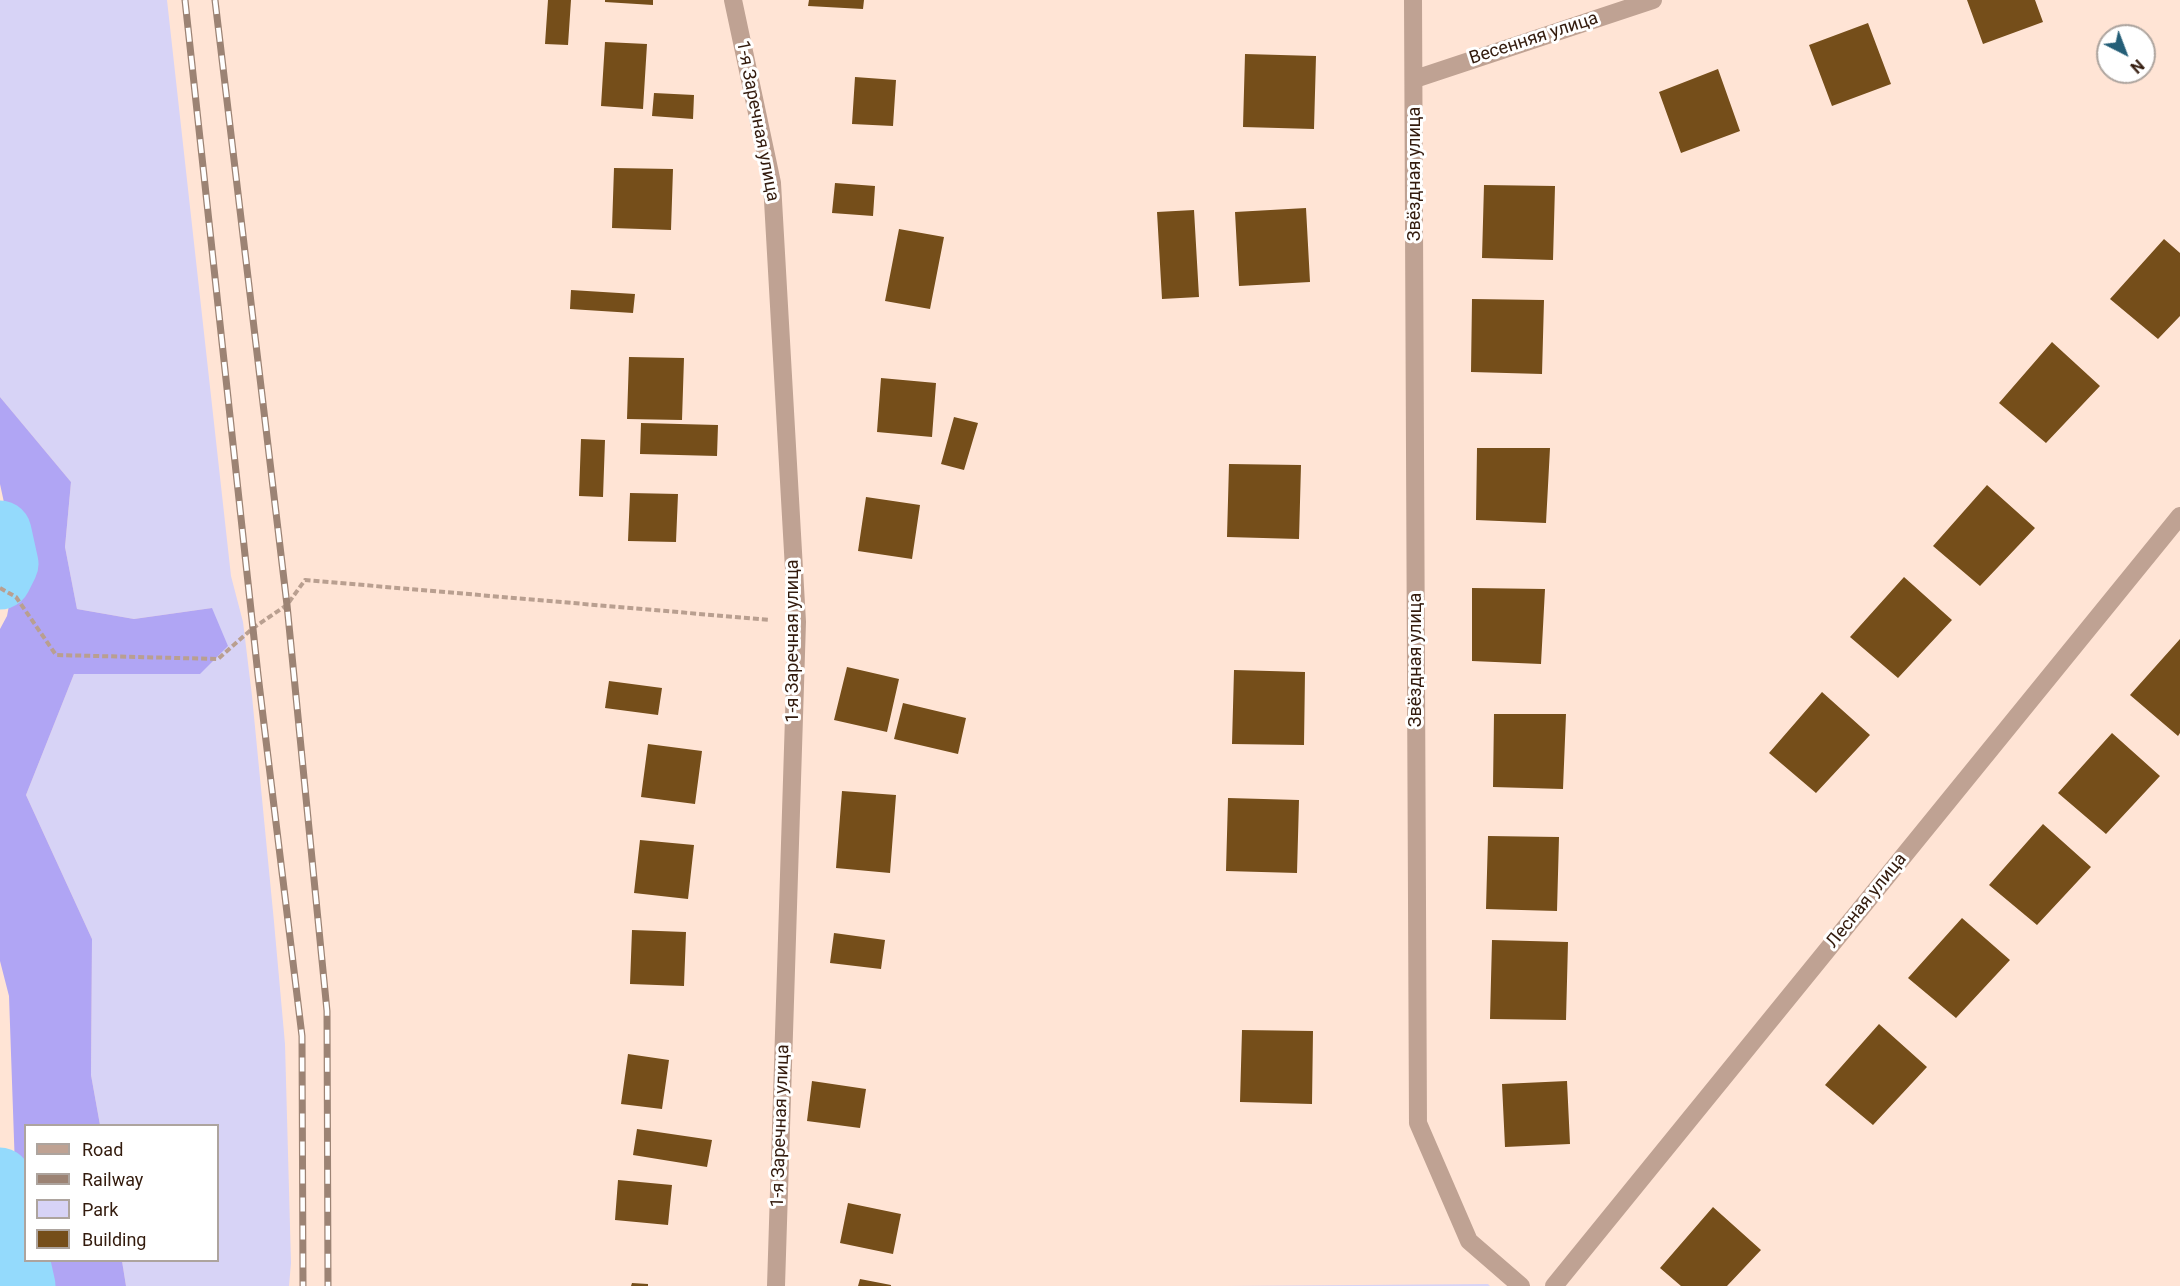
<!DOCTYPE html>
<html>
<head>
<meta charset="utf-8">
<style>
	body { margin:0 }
	#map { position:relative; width:2180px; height:1286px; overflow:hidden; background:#ffe4d5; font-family:Roboto,sans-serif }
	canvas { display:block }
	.legend { position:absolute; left:24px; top:1124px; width:195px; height:138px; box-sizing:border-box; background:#fff; border:2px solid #ada49e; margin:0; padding:8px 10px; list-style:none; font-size:18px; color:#331b0d }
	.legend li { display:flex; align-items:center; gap:12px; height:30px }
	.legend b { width:30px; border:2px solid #ada49e }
	.north { position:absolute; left:2096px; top:24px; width:60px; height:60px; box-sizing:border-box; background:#fff; border:2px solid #ada49e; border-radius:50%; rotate:138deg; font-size:16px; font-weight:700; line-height:24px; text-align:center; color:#331b0d }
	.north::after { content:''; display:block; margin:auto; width:21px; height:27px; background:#245e77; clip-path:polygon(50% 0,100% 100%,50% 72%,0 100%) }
</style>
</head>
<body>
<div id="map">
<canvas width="2180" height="1286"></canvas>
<ul class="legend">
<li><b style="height:8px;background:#bfa293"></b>Road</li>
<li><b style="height:8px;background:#9c8374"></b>Railway</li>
<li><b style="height:16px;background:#d7d3f6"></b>Park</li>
<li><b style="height:16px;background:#754e1a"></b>Building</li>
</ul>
<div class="north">N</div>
</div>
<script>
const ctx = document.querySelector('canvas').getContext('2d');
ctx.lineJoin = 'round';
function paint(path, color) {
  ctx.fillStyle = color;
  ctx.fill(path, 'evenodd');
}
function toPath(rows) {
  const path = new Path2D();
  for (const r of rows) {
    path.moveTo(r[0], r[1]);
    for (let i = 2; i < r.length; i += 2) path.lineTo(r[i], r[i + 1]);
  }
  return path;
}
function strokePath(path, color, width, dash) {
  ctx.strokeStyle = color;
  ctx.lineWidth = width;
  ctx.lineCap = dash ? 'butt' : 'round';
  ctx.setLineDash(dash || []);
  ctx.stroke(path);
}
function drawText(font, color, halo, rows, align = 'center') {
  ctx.font = font + ' Roboto,sans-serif';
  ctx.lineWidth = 6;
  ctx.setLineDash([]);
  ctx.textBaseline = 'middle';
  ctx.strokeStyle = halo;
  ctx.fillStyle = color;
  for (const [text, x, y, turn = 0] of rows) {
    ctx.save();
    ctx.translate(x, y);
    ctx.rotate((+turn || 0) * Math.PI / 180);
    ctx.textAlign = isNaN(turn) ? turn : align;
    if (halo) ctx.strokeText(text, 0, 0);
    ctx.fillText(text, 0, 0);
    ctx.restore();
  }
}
paint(toPath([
	[0,0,167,0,231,576,243,622,252,696,274,922,285,1044,291,1263,289,1286,126,1286,122,1261,218,1260,218,1126,100,1125,91,1075,92,939,26,795,74,674,200,674,212,608,134,619,77,609,65,547,71,482,0,397],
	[1488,1284,1490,1286,1226,1286]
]), '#d7d3f6');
paint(toPath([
	[0,397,71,482,65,547,77,609,134,619,212,608,228,646,200,674,74,674,26,795,92,939,91,1075,100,1125,26,1126,25,1210,15,1168,9,996,0,961,0,629,7,616,20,549,8,521,0,484],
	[0,1239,11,1286,0,1286],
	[38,1261,122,1261,126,1286,45,1286]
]), '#b0a5f4');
strokePath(toPath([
	[0,532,7,564,0,578],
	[0,1179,24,1286]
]), '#94dafc', 63);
paint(toPath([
	[548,0,571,0,568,45,545,44],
	[605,0,653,0,653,5,605,2],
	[809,0,864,0,863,9,808,6],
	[1967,0,2035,0,2043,22,1983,44],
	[1868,23,1891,84,1832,106,1809,45],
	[605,42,647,44,643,109,601,106],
	[1245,54,1316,56,1314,129,1243,127],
	[1718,69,1740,131,1681,153,1659,92],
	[855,77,896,80,893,126,852,124],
	[654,93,694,95,693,119,652,116],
	[614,168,673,169,671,230,612,228],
	[835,183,875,186,873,216,832,213],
	[1484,185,1555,186,1553,260,1482,258],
	[1306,208,1310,282,1239,286,1235,212],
	[1194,210,1199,297,1162,299,1157,212],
	[899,229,944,237,930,309,885,301],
	[2164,239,2180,253,2180,316,2158,339,2110,299],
	[571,290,635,294,633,313,570,309],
	[1472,299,1544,300,1542,374,1471,372],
	[2052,342,2100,386,2046,443,1999,403],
	[629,357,684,358,682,420,627,419],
	[881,378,936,383,932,437,877,432],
	[954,417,978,423,964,470,941,464],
	[641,423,718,425,717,456,640,454],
	[581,439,605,440,603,497,579,496],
	[1477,448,1550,448,1546,523,1476,520],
	[1229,464,1301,465,1299,539,1227,537],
	[1987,485,2035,528,1980,586,1933,546],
	[630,493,678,494,676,542,628,541],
	[866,497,920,505,912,559,858,551],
	[1904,577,1952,620,1898,678,1850,637],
	[1472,588,1545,589,1541,664,1472,661],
	[2180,639,2180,733,2178,736,2130,695],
	[847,667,899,679,887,732,834,720],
	[1234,670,1305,672,1304,745,1232,744],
	[609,681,662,688,658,715,605,708],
	[1822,692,1870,735,1816,793,1769,753],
	[903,703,966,718,958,754,894,739],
	[1494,714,1566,714,1563,789,1493,787],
	[2112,733,2160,776,2106,834,2058,793],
	[648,744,702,751,695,804,641,797],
	[842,791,896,795,890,873,836,868],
	[1228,798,1299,800,1297,873,1226,871],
	[2043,824,2091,867,2037,925,1989,885],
	[1488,836,1559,837,1557,911,1486,909],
	[640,840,694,845,688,899,634,893],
	[1962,918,2010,960,1956,1018,1908,978],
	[632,930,686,932,684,986,630,984],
	[834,933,885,940,881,969,830,963],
	[1492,940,1568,942,1566,1020,1490,1019],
	[1879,1024,1927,1067,1873,1125,1825,1085],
	[1242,1030,1313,1031,1312,1104,1240,1102],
	[628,1054,669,1060,662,1109,621,1104],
	[812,1081,866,1089,860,1128,807,1121],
	[1567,1081,1570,1144,1505,1147,1502,1084],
	[637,1129,712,1140,707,1167,633,1155],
	[618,1180,672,1185,668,1225,615,1220],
	[848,1203,901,1214,893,1254,840,1243],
	[1713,1207,1761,1250,1727,1286,1681,1286,1660,1268],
	[860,1279,891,1285,891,1286,858,1286],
	[632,1283,648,1284,648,1286,631,1286]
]), '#754e1a');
strokePath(toPath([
	[0,588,16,597,56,655,218,659,253,628,287,605,305,580,770,620]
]), '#b99f90', 4, [6, 3]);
strokePath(toPath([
	[733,0,772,183,797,622,776,1286],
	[1413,0,1418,1123,1469,1241,1521,1286],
	[1415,79,1653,0],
	[1554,1286,2180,516]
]), '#bfa293', 18);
const rail = toPath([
	[185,0,258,675,302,1036,303,1286],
	[215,0,287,605,327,1011,328,1286]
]);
strokePath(rail, '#9c8374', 7);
strokePath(rail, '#fff', 4.5, [14]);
drawText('18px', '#331b0d', '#fff', [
	["Весенняя улица",1534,39,-18],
	["1-я Заречная улица",757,121,79],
	["Звёздная улица",1415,174,-90],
	["1-я Заречная улица",793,641,-90],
	["Звёздная улица",1416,660,-90],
	["Лесная улица",1867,901,-51],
	["1-я Заречная улица",781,1126,-88]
]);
</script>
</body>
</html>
